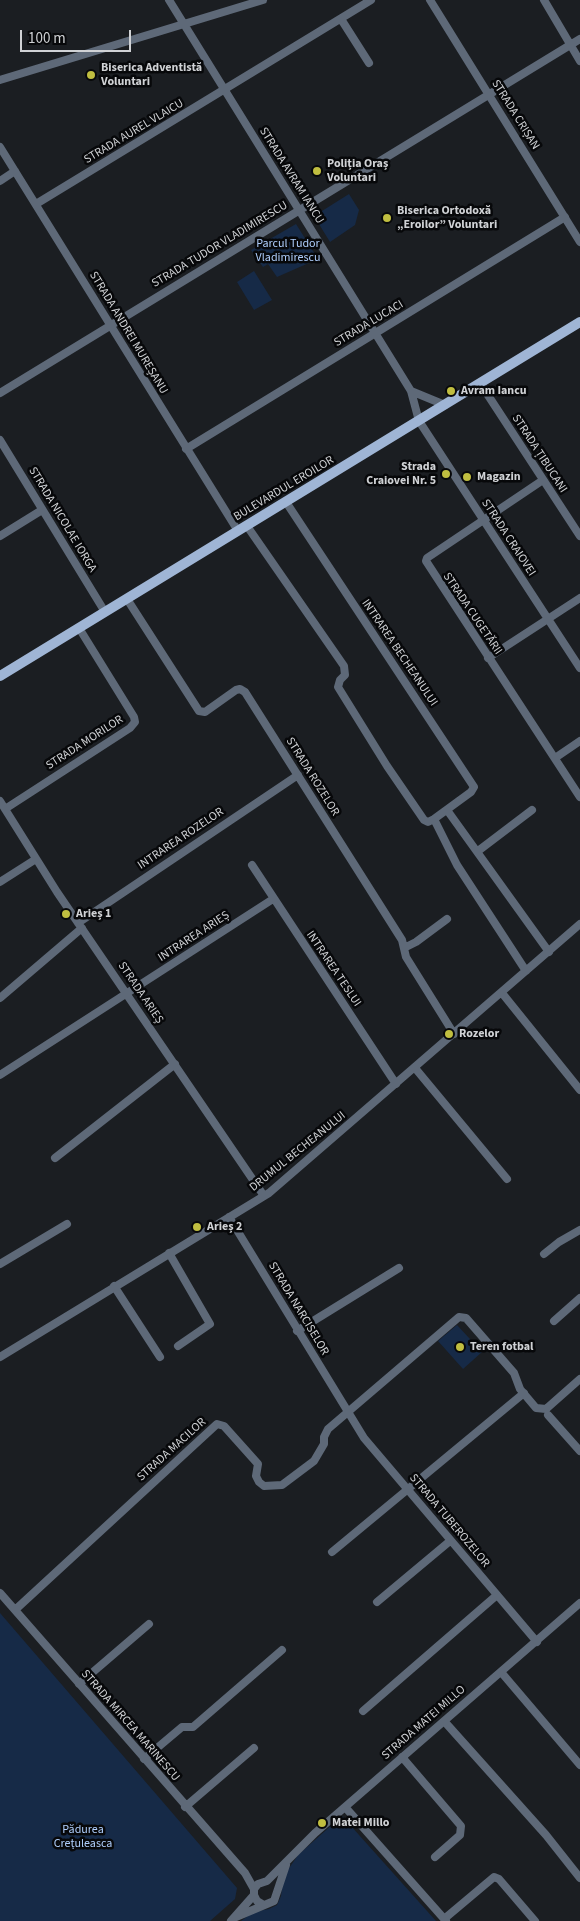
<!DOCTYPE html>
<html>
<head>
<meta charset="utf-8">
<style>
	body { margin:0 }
	#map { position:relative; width:580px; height:1921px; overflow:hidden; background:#1b1e22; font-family:"Source Sans 3",sans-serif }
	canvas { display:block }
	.scale { position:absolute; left:20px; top:30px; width:111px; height:22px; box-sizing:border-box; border:2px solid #d0d2d5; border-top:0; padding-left:6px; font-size:15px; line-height:18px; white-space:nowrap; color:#d0d2d5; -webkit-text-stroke:4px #07080a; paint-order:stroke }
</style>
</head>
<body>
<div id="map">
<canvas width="580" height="1921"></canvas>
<div class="scale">100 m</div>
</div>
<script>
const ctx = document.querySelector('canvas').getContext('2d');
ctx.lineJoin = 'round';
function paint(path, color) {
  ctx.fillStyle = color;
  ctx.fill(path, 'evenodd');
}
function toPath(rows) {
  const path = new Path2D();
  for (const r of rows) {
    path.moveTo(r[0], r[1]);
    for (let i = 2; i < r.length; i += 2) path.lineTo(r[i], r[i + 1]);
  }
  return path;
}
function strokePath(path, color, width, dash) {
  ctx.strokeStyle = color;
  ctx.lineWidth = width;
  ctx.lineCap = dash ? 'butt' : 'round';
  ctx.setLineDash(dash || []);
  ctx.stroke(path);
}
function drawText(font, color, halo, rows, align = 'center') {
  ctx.font = font + ' "Source Sans 3",sans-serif';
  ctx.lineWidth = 5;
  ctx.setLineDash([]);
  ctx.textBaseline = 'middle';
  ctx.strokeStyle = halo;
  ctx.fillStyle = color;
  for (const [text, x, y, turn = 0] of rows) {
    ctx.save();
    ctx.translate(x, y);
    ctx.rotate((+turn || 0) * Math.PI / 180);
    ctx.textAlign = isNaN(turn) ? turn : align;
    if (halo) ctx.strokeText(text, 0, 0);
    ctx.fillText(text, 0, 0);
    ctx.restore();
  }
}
paint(toPath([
	[349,194,359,210,355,225,330,242,314,216],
	[296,224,318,259,277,277,268,264,263,267,251,250],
	[254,271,272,300,254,310,237,282],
	[457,1325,482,1352,463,1369,438,1341],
	[0,1613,237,1888,235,1899,210,1921,0,1921],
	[342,1816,436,1921,241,1921,253,1912,269,1909,277,1905,281,1896,283,1877,298,1855]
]), '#162a47');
strokePath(toPath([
	[169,0,411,391,419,421,580,668],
	[430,0,580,242],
	[544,0,580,61],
	[341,19,369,63],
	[0,80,263,0],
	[0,147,238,531],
	[0,181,15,171],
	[36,204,371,0],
	[480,383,580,536],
	[411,391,445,405],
	[0,393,580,39],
	[0,440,105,612],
	[186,449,565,217],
	[543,480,427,558,426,561,580,797],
	[247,526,344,666,345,675,340,680,338,687,387,766,424,820,428,822,434,819,471,792,474,787,286,502],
	[0,536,42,510],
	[127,599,199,711,205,712,236,690,240,689,245,692,402,940,406,957,454,1034],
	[488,658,580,598],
	[555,758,580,741],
	[0,801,57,892,264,1196],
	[5,809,130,728,135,722,134,717,79,628],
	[447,810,549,952],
	[434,819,457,865,526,971],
	[478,851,532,810],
	[252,865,396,1084],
	[0,882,36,859],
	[78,923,298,775],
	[404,948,416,942,447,919],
	[502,993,580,1090],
	[0,998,82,928],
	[415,1068,507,1179],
	[0,1075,273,899],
	[55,1158,175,1064],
	[229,1217,364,1438,537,1642],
	[169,1253,210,1324,178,1346],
	[544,1254,559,1242,580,1230],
	[0,1264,67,1224],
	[114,1286,160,1357],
	[554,1321,580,1298],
	[297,1331,399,1268],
	[0,1357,269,1193,580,924],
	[548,1415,580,1451],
	[332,1552,524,1393],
	[0,1593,245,1873,254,1889],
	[377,1602,450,1541],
	[15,1610,217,1424,224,1426,258,1464,256,1476,259,1482,264,1486,282,1485,314,1461,324,1444,324,1437,328,1429,459,1317,466,1318,514,1373,520,1389,536,1408,546,1409,580,1379],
	[501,1672,580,1765],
	[79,1684,149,1624],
	[363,1711,497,1595],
	[444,1721,546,1835,580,1878],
	[402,1757,461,1826,460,1835,435,1857],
	[144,1759,182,1727,193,1727,282,1650],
	[185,1807,254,1748],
	[345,1807,446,1921],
	[262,1904,257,1901,254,1895,254,1889,258,1884,267,1881,315,1833,580,1603],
	[236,1917,274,1901,286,1865],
	[444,1919,494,1877,499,1879,535,1921],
	[231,1921,254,1895]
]), '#5e6978', 8);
strokePath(toPath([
	[0,676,580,322]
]), '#9fb5d5', 10);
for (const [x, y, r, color] of [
	[91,75,5,"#c0be40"],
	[317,171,5,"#c0be40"],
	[387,218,5,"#c0be40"],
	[451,391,5,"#c0be40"],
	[446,474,5,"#c0be40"],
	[467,477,5,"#c0be40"],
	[66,914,5,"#c0be40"],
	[449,1034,5,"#c0be40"],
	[197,1227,5,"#c0be40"],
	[460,1347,5,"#c0be40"],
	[322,1823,5,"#c0be40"]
]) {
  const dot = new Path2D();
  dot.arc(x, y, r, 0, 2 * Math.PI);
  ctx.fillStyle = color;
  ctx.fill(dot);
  strokePath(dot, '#07080a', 2);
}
drawText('bold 12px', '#d0d2d5', '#07080a', [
	["Biserica Adventistă",101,68],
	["Voluntari",101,82],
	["Poliția Oraș",327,164],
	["Voluntari",327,178],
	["Biserica Ortodoxă",397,211],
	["„Eroilor” Voluntari",397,225],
	["Avram Iancu",461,391],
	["Strada",436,467,"right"],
	["Craiovei Nr. 5",436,481,"right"],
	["Magazin",477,477],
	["Arieș 1",76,914],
	["Rozelor",459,1034],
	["Arieș 2",207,1227],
	["Teren fotbal",470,1347],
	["Matei Millo",332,1823]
], 'left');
drawText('12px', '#d0d2d5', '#07080a', [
	["STRADA CRIȘAN",515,115,58],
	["STRADA AUREL VLAICU",134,132,-31],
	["STRADA AVRAM IANCU",291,176,58],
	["STRADA TUDOR VLADIMIRESCU",220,245,-31],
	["STRADA LUCACI",369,324,-31],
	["STRADA ANDREI MUREȘANU",128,333,59],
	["STRADA ȚIBUCANI",539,454,57],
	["BULEVARDUL EROILOR",284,489,-31],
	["STRADA NICOLAE IORGA",62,520,59],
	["STRADA CRAIOVEI",508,538,57],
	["STRADA CUGETĂRII",472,614,56],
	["INTRAREA BECHEANULUI",399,653,56],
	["STRADA MORILOR",85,743,-33],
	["STRADA ROZELOR",312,777,58],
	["INTRAREA ROZELOR",181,839,-34],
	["INTRAREA ARIEȘ",194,937,-33],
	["INTRAREA TESLUI",333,969,56],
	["STRADA ARIEȘ",140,993,56],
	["DRUMUL BECHEANULUI",298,1152,-39],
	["STRADA NARCISELOR",298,1309,59],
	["STRADA MACILOR",172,1450,-42],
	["STRADA TUBEROZELOR",449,1521,50],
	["STRADA MATEI MILLO",424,1723,-41],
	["STRADA MIRCEA MARINESCU",130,1726,49]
]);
drawText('12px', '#afcefc', '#07080a', [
	["Parcul Tudor",288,244],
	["Vladimirescu",288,258],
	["Pădurea",83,1830],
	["Crețuleasca",83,1844]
]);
</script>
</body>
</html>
